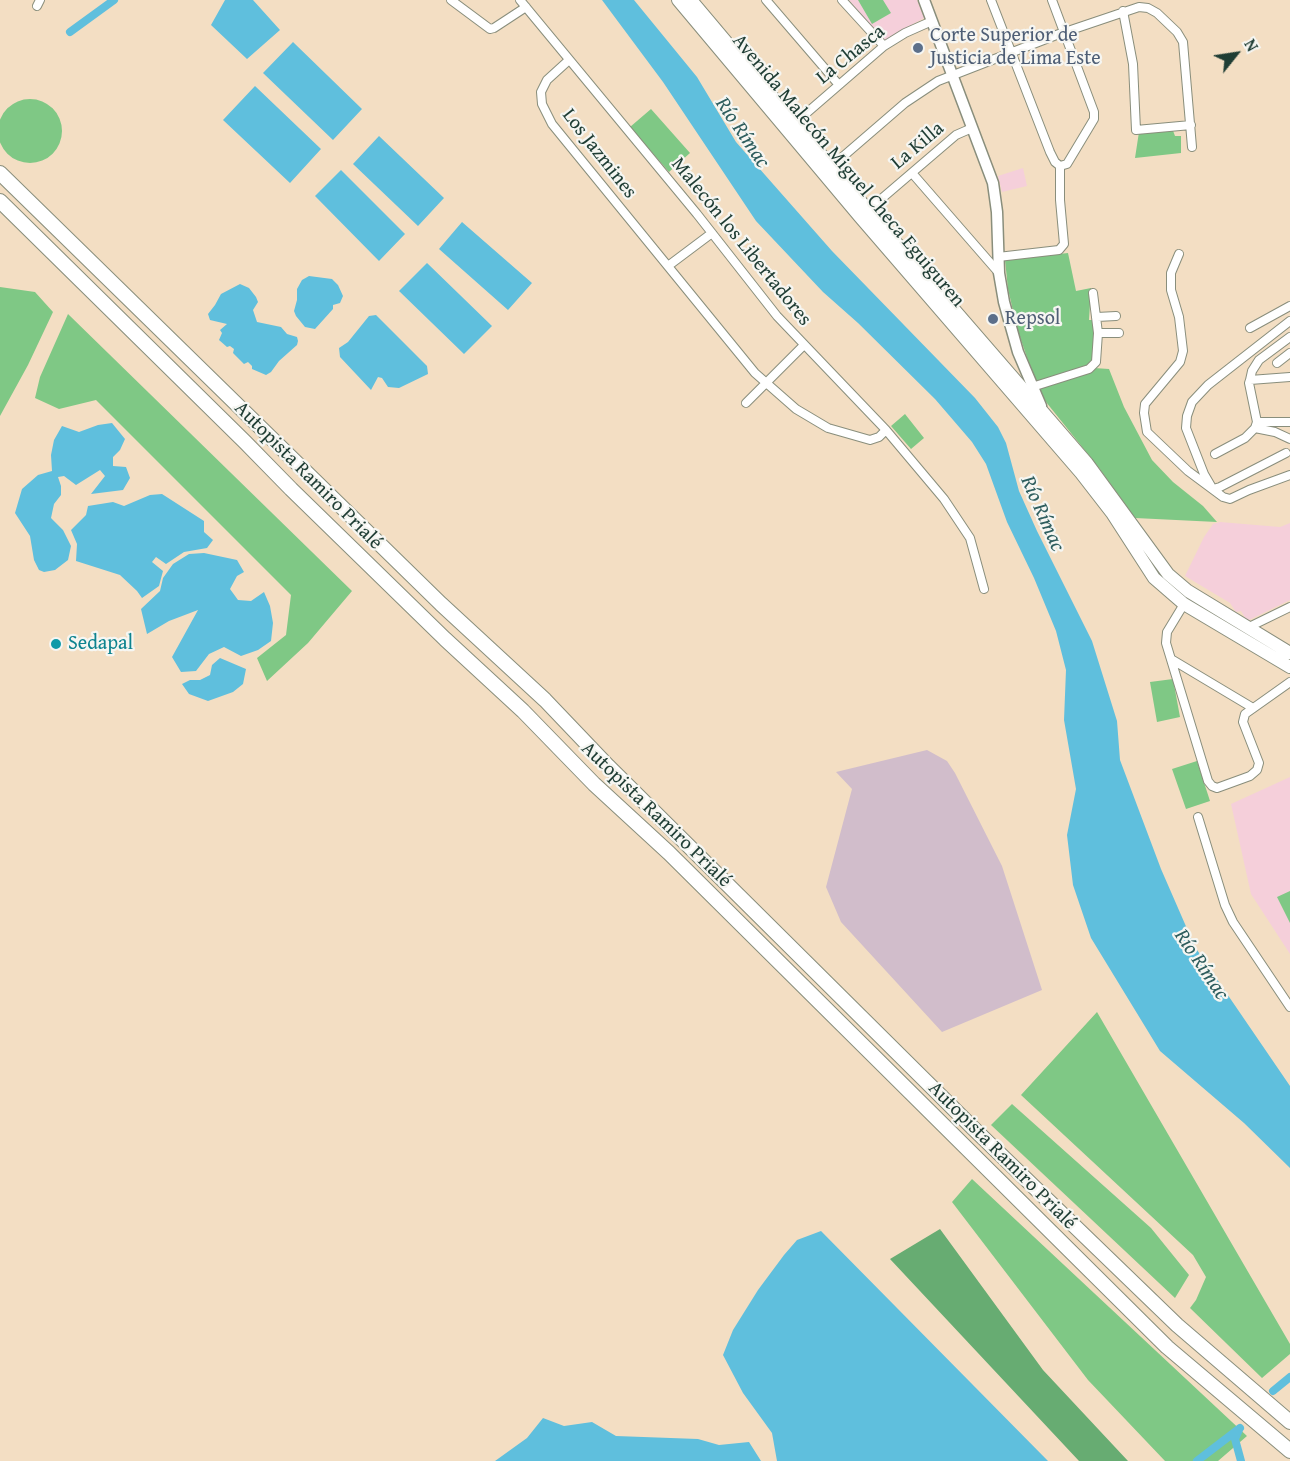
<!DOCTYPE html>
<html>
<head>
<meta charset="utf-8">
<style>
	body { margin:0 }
	#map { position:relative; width:1290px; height:1461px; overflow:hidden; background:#f3dec3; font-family:"Gentium Book Plus",serif }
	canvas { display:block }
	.north { position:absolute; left:1206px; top:24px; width:60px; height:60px; -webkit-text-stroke:4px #f6f6f2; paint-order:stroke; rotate:60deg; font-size:16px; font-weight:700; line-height:24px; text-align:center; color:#1f3d34 }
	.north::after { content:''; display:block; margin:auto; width:21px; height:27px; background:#1f3d34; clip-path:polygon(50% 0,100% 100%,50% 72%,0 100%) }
</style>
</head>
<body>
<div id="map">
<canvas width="1290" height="1461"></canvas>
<div class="north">N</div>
</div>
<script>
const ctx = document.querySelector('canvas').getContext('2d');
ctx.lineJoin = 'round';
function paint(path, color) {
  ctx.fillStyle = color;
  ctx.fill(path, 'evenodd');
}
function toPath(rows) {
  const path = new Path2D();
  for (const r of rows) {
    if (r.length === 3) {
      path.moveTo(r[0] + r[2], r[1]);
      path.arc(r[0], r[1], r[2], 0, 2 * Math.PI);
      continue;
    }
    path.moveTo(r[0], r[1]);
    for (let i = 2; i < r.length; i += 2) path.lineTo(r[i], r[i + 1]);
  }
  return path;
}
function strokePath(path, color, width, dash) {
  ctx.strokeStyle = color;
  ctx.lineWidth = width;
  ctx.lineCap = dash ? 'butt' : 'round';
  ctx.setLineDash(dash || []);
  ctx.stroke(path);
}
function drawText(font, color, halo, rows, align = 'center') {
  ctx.font = font + ' "Gentium Book Plus",serif';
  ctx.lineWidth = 4.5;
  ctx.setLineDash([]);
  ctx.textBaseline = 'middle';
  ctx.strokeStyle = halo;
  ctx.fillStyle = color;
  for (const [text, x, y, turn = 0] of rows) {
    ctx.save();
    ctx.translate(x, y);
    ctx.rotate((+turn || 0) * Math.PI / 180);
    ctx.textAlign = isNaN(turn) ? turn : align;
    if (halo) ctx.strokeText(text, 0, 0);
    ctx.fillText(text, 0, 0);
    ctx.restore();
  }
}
paint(toPath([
	[849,0,917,0,924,18,883,41],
	[1023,168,1027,186,1002,192,998,176],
	[1220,522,1280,527,1290,523,1290,600,1247,621,1241,611,1236,612,1230,603,1185,576,1204,537,1213,524],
	[1290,777,1290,954,1251,894,1231,804]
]), '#f5cfda');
paint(toPath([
	[927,750,947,761,955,773,1002,866,1042,990,942,1032,841,922,826,887,852,789,836,772]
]), '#d1bdcb');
paint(toPath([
	[858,0,883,0,891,13,872,24],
	[30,131,32],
	[651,109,690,153,669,172,630,127],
	[1172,128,1175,136,1181,136,1181,153,1135,158,1139,132],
	[1068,253,1076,291,1091,288,1089,320,1093,320,1094,368,1109,369,1124,407,1152,460,1173,482,1203,506,1217,522,1135,518,1099,468,1046,402,1037,387,1017,328,1008,289,1005,260],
	[0,287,35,292,53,312,28,365,0,416],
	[68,314,352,591,308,643,267,681,257,658,286,635,291,595,96,400,59,409,35,398,40,377],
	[905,414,924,438,911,449,891,426],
	[1173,679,1180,717,1157,722,1150,682],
	[1197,761,1210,801,1186,809,1172,769],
	[1290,891,1290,923,1277,897],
	[1097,1012,1290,1344,1290,1354,1262,1378,1190,1308,1196,1300,1206,1277,1193,1255,1021,1095],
	[1012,1104,1151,1228,1189,1275,1175,1298,991,1125],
	[972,1179,1247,1436,1218,1461,1165,1461,1088,1380,952,1202]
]), '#7fc885');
paint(toPath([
	[940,1229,1043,1370,1128,1461,1079,1461,890,1259]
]), '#67ac72');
paint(toPath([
	[225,0,253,0,280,30,247,59,211,25],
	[602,0,634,0,697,77,736,142,832,251,975,398,998,427,1006,443,1019,491,1037,531,1092,641,1117,721,1120,760,1161,869,1195,947,1290,1086,1290,1168,1244,1123,1160,1051,1091,938,1073,885,1067,835,1076,789,1064,720,1066,670,1056,631,1034,578,1007,522,986,464,972,442,935,399,858,323,823,292,756,221,663,82],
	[293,42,362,109,333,140,263,73],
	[255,86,321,149,290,183,223,120],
	[379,136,444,198,418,226,353,164],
	[341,170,405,234,379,261,315,196],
	[462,222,532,283,508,310,439,249],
	[427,263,492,326,464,354,399,291],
	[309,276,332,279,338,285,343,296,340,303,333,305,333,309,315,329,305,327,296,316,294,311,297,300,297,289,302,280],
	[240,284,249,288,256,297,258,302,253,310,257,322,281,327,287,334,297,337,298,341,297,345,279,361,271,372,266,375,252,369,252,366,248,362,244,364,233,353,234,349,230,346,227,347,219,340,222,333,220,330,227,324,210,320,208,314,215,305,221,294],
	[376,315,427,366,428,374,399,388,388,387,382,378,378,377,371,390,340,357,339,348,348,342,369,316],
	[112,423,125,439,120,450,113,457,113,466,126,467,130,478,123,490,91,494,105,476,100,470,76,485,64,476,58,477,61,486,61,495,54,504,51,518,63,530,71,546,68,560,55,570,44,572,39,570,34,560,30,536,15,513,22,489,38,475,52,471,51,455,54,440,62,426,79,432,98,425],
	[162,494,204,521,204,532,213,540,207,548,184,552,166,564,156,557,152,562,163,571,159,586,142,598,137,591,120,575,76,561,77,544,71,530,86,515,88,506,113,502,124,506,150,495],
	[204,553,237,560,244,572,237,576,230,589,238,600,251,601,264,592,270,606,273,623,271,641,258,650,241,656,224,647,209,654,196,671,181,672,172,657,198,610,169,621,147,634,141,609,160,591,163,578,173,564,189,554],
	[220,658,246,669,243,684,233,692,208,701,189,694,182,684,190,680,200,680,210,675,212,665],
	[821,1231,1048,1461,777,1461,772,1433,743,1393,723,1355,733,1330,758,1290,784,1255,797,1240],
	[543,1418,564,1426,592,1422,616,1436,698,1439,719,1445,749,1442,761,1461,495,1461,527,1438]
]), '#5fbfdd');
strokePath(toPath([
	[70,32,114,0],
	[1273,1391,1290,1377],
	[1239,1430,1235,1439,1241,1461],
	[1197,1461,1240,1428]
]), '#5fbfdd', 8);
const street = toPath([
	[451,0,490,29,494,28,526,7],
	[520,0,697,214,777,316,886,430,944,499,970,538,984,589],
	[766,0,839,85],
	[842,0,884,46],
	[991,0,1050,152,1055,162,1060,166,1060,200,1064,244,1059,250,998,257],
	[1052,0,1094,112,1094,119,1067,164,1060,166],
	[37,6,40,0],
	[1123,11,1133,64,1136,130,1191,125],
	[569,60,547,80,541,92,542,104,552,124,755,373,796,409,828,428,870,440,879,437,886,430],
	[795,123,884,46,905,33,932,21],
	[832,166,905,103,938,81,1059,34,1139,7,1148,8,1157,13,1177,32,1183,42,1192,147],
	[912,173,999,273],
	[866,212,956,135,972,128],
	[1179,254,1171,273,1171,290,1179,317,1183,351,1180,362,1145,404,1144,413,1147,432,1188,471,1223,497,1230,499,1249,490,1290,475],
	[668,266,712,233],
	[1097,317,1116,316],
	[1250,328,1290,306],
	[1098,333,1119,333],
	[1277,363,1290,353],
	[1250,380,1252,371,1259,360,1290,337],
	[1032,387,1089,369,1096,362,1098,333,1093,293],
	[746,403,804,345],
	[1257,422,1290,422],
	[1255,428,1275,432,1290,439],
	[1215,454,1245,438,1255,428,1257,422,1249,383,1250,380,1290,377],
	[1211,486,1204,474,1186,428,1187,416,1192,402,1208,385,1290,321],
	[1213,489,1220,487,1286,453],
	[1184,604,1167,632,1166,643,1208,781,1212,786,1217,788,1250,776,1257,770,1259,763,1243,722,1245,714,1290,682],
	[1247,628,1290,607],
	[1171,659,1253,708],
	[1198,817,1225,905,1233,922,1290,1007]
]);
const secondary = toPath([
	[924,0,993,183,997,212,999,273,1004,302,1018,352,1041,406]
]);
const primary = toPath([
	[678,0,860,217,1081,473,1112,513,1154,578,1184,604,1290,667],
	[691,0,868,210,1087,463,1168,574,1188,591,1290,653]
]);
const highway = toPath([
	[0,173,441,604,545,700,608,766,973,1128,1177,1325,1290,1422],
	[0,201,245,442,291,489,445,639,523,711,594,784,669,853,1167,1347,1290,1451]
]);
strokePath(street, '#898e7c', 10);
strokePath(secondary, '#898e7c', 13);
strokePath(primary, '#898e7c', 14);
strokePath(highway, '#898e7c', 16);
strokePath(street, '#fff', 8);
strokePath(secondary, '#fff', 10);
strokePath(primary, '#fff', 12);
strokePath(highway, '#fff', 14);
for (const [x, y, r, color] of [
	[918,48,6,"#5c6f8a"],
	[993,319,6,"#5c6f8a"],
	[56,644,6,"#0f9aa8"]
]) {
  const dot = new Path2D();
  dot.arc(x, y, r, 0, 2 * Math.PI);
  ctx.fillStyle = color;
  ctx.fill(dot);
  strokePath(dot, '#f6f6f2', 2);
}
drawText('20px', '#4e5e75', '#f6f6f2', [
	["Corte Superior de",930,36],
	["Justicia de Lima Este",930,59],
	["Repsol",1005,319]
], 'left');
drawText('20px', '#1f3d34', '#f6f6f2', [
	["La Chasca",851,55,-39],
	["La Killa",918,146,-40],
	["Los Jazmines",599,154,52],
	["Avenida Malecón Miguel Checa Eguiguren",848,171,50],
	["Malecón los Libertadores",741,242,51],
	["Autopista Ramiro Prialé",308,476,45],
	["Autopista Ramiro Prialé",656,815,44],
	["Autopista Ramiro Prialé",1002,1156,45]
]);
drawText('20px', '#0d838f', '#f6f6f2', [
	["Sedapal",68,644]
], 'left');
drawText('italic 21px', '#2f5e5e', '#f6f6f2', [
	["Río Rímac",742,133,56],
	["Río Rímac",1042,514,66],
	["Río Rímac",1201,965,56]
]);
</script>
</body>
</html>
